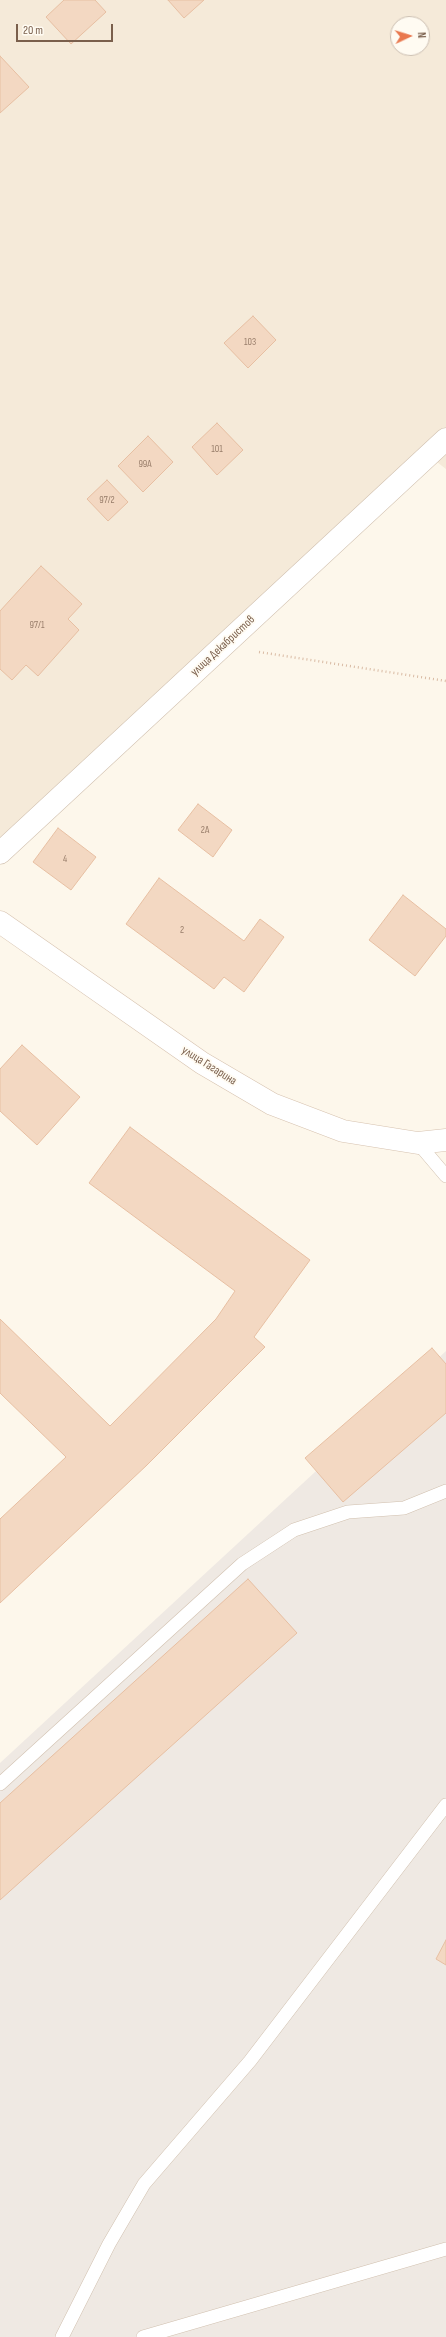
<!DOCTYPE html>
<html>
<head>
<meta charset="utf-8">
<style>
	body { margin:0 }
	#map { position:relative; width:446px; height:2337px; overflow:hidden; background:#fdf7eb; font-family:"Sofia Sans Condensed",sans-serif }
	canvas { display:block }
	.north { position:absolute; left:390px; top:16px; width:40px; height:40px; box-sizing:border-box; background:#fffbf2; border:1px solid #cabdb0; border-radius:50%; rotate:86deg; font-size:11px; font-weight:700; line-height:16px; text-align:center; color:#7a5f4c }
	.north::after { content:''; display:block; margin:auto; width:14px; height:18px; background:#e9784e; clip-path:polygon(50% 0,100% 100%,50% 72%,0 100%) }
	.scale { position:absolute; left:16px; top:24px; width:97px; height:18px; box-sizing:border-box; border:2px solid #7a5f4c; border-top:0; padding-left:5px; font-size:12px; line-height:14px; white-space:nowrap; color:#7a5f4c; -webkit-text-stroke:3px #fffbf2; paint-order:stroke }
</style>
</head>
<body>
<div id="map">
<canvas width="446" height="2337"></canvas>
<div class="north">N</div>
<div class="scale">20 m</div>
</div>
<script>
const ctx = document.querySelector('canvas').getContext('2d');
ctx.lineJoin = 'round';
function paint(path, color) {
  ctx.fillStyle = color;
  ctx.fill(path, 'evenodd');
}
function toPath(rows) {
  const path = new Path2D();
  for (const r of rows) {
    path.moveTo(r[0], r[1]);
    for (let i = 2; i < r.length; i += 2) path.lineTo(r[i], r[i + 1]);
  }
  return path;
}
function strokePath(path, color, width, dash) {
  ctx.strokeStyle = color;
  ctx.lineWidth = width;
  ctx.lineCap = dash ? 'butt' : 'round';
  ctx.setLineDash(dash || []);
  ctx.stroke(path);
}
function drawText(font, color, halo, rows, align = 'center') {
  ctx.font = font + ' "Sofia Sans Condensed",sans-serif';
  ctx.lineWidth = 3.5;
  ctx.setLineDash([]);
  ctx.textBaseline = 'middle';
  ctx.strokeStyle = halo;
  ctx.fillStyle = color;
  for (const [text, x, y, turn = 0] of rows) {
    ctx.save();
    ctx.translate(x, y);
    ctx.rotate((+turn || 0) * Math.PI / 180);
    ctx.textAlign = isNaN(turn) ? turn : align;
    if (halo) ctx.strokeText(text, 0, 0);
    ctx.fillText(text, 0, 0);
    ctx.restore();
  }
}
paint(toPath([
	[0,0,446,0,446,469,429,456,0,840],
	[398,24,422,24,422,48,398,48]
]), '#f5ead9');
paint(toPath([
	[446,1351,446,2337,0,2337,0,1763]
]), '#efe9e3');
const building = toPath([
	[64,0,95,0,106,12,71,44,46,17,64,0],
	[168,0,204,0,184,18,168,0],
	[0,56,29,87,0,113,0,56],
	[253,316,276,340,248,368,224,343,253,316],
	[217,423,243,450,217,475,192,447,217,423],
	[148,436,173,462,143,492,118,466,148,436],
	[107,480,128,502,108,521,87,499,107,480],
	[41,566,82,604,68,619,79,630,38,676,26,665,12,680,0,669,0,611,41,566],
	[198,804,232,830,213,857,178,830,198,804],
	[58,828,96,857,71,890,33,862,58,828],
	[159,878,244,941,260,919,284,937,244,992,224,977,214,989,126,924,159,878],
	[403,895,446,929,446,936,415,976,369,940,403,895],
	[22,1045,80,1097,37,1145,0,1111,0,1069,22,1045],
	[130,1127,310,1260,254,1337,265,1347,147,1465,0,1603,0,1519,66,1457,0,1393,0,1319,110,1426,216,1319,235,1291,89,1183,130,1127],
	[432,1348,446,1364,446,1413,343,1502,305,1458,432,1348],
	[248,1579,297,1633,0,1900,0,1803,248,1579],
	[446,1940,446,1965,436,1959,446,1940]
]);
paint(building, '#f3d8c2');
strokePath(building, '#e7bfa2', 1);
const service = toPath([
	[418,1143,446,1176],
	[0,1784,242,1564,294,1530,348,1512,404,1508,446,1491],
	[62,2337,109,2244,144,2184,250,2061,446,1805],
	[143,2337,446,2249]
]);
const minor = toPath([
	[0,853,446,439]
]);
const secondary = toPath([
	[0,922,202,1063,272,1104,343,1131,418,1143,446,1140]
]);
strokePath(service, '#d1c0af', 14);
strokePath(minor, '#d1c0af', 23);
strokePath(secondary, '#d6c2af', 23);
strokePath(toPath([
	[259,652,446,681]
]), '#d9bba4', 2.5, [1, 3]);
strokePath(service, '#fff', 13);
strokePath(minor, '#fff', 22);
strokePath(secondary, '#fff', 22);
drawText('10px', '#987d6a', null, [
	["103",250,342],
	["101",217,449],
	["99А",145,464],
	["97/2",107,500],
	["97/1",37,625],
	["2А",205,830],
	["4",65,859],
	["2",182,930]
]);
drawText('12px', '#7a5f4c', '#fffbf2', [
	["улица Декабристов",223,646,-43],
	["улица Гагарина",209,1066,32]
]);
</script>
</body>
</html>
